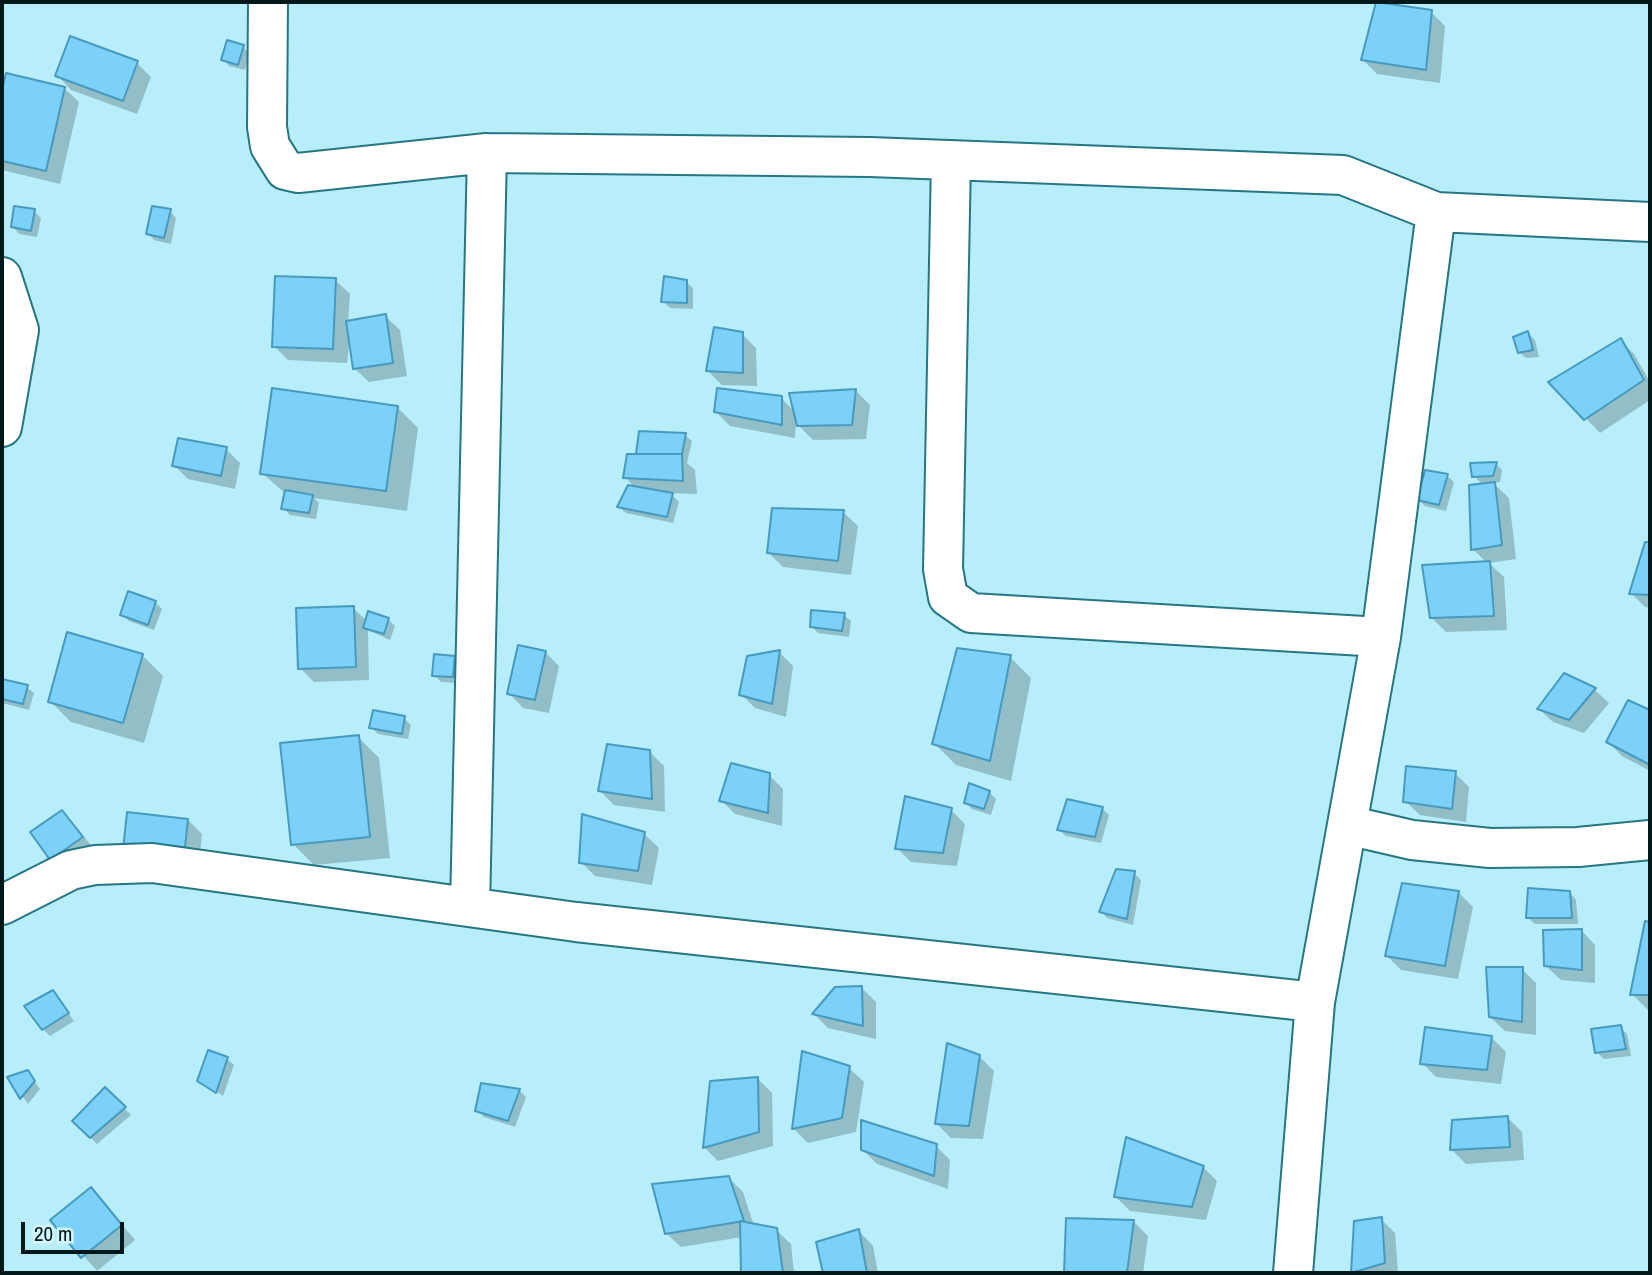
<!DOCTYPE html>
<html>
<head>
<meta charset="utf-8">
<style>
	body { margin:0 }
	#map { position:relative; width:1652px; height:1275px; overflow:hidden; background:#b7eef9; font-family:"Archivo Narrow",sans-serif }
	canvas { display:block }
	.frame { position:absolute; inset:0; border:4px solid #03181b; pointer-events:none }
	.scale { position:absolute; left:21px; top:1222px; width:103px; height:32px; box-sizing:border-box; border:4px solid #03181b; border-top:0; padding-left:9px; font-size:21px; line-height:24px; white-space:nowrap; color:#03181b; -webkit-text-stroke:5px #d4f8ff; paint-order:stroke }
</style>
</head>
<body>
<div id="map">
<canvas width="1652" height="1275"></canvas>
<div class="frame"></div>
<div class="scale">20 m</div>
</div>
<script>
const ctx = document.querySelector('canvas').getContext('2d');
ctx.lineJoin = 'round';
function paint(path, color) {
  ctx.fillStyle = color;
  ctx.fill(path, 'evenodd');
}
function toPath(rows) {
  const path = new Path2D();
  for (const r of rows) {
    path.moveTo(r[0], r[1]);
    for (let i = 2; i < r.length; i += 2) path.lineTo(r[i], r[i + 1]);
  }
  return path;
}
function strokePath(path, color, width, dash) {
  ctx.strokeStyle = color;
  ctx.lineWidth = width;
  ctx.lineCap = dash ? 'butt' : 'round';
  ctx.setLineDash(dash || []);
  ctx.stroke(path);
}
paint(toPath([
	[1431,12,1445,26,1440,83,1377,74,1363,60],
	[243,47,250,54,245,70,229,66,223,59],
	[137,63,151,77,137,114,71,90,57,75],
	[7,75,64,88,79,102,60,184,2,170,2,98],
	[34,211,41,218,37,237,19,234,13,227],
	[170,211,176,218,171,244,154,240,148,233],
	[335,280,350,294,348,322,385,316,400,330,407,376,369,382,354,368,350,336,347,363,288,360,274,346],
	[686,282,693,288,693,309,670,308,663,301],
	[1528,333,1535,340,1539,357,1526,358,1519,352],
	[742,334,756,348,757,386,722,385,708,371],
	[1620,340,1634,354,1650,382,1650,400,1600,433,1551,382],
	[856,391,870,405,866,439,813,440,796,423,795,438,730,426,715,411,781,398,795,412],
	[397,407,418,428,407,511,314,498,319,503,316,519,290,515,283,508,286,494,262,473],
	[685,435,692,441,687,463,695,470,697,494,670,493,679,502,673,523,626,513,619,507,635,488,625,477],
	[226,449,240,463,235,489,188,479,174,465],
	[1496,464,1502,470,1500,482,1493,483,1509,498,1516,559,1489,563,1504,577,1507,630,1446,632,1432,618,1487,563,1473,549,1483,485,1474,476],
	[1447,476,1454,482,1446,511,1425,506,1419,500],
	[843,512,858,526,851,575,783,567,769,553],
	[1646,544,1650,544,1650,608,1645,607,1631,593],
	[155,602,162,609,154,630,129,621,122,615],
	[353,608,367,621,388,619,395,626,390,640,368,630,369,680,314,682,300,668],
	[844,615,851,621,849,637,818,633,811,626],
	[545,652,559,666,549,713,523,708,509,693],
	[779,652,793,666,786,717,755,708,741,694],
	[142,655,163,676,144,743,71,722,50,701],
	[454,657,461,664,459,683,441,682,434,675],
	[1010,657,1031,678,1011,781,956,765,934,743],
	[1565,675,1595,690,1609,703,1584,733,1553,722,1539,709],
	[2,680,27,687,34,693,29,710,2,703],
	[1629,703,1650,712,1650,771,1622,756,1608,742],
	[404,718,411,725,408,739,378,734,371,727],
	[358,737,379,758,390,858,314,865,293,844],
	[649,751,664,766,665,812,614,805,600,791],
	[1455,773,1469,787,1466,822,1420,815,1405,801],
	[769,775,783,789,782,826,735,814,721,800],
	[989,792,996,799,991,815,972,809,966,803],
	[1102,808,1109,815,1101,843,1066,836,1059,830],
	[951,810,965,824,957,866,911,862,897,848],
	[62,812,76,826,96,852,51,859],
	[188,820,202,834,197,879,124,858],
	[644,834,659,848,652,885,595,876,581,862],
	[1134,873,1141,880,1133,925,1107,918,1101,911],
	[1458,892,1473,907,1458,979,1401,970,1387,956],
	[1570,893,1576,900,1578,924,1535,924,1528,918],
	[1647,923,1650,924,1650,1012,1632,994],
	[1581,930,1595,945,1595,983,1561,980,1546,966],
	[1522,969,1536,983,1536,1035,1505,1031,1490,1017],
	[861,987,876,1002,876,1039,828,1028,814,1014],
	[53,992,74,1021,50,1036,43,1029],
	[1620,1027,1627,1034,1631,1056,1604,1059,1597,1052],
	[1492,1038,1506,1052,1501,1084,1436,1077,1422,1063],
	[803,1053,849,1068,864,1082,856,1132,808,1143,794,1129],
	[980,1057,994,1071,983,1139,951,1138,937,1124],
	[227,1059,234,1065,223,1096,204,1083],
	[27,1072,40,1089,28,1104,10,1078],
	[758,1079,772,1093,773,1146,718,1161,704,1147],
	[105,1089,131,1115,97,1144,74,1121],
	[519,1090,526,1097,515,1127,484,1117,477,1110],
	[1508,1118,1522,1132,1524,1160,1466,1164,1452,1150],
	[936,1146,950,1160,948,1189,877,1164,863,1150],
	[1203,1167,1217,1181,1206,1220,1130,1211,1116,1197],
	[729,1178,743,1192,754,1226,776,1230,791,1244,794,1273,743,1273,742,1237,681,1247,666,1233],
	[91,1189,135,1240,97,1271,52,1220],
	[1381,1219,1395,1233,1398,1273,1353,1273,1356,1223],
	[1067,1220,1134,1222,1148,1236,1143,1273,1066,1273],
	[859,1231,873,1246,878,1273,825,1273,818,1243]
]), '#0003');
const building = toPath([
	[1376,2,1432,10,1426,70,1361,60,1376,2],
	[70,36,138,61,123,101,55,76,70,36],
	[227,40,244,45,238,65,221,60,227,40],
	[6,73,65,87,46,171,2,161,2,90,6,73],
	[14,206,35,209,31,231,11,227,14,206],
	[152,206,171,209,164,238,146,234,152,206],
	[275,276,336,278,333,349,272,347,275,276],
	[664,276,687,280,687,303,661,302,664,276],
	[386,314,393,363,353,369,346,321,386,314],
	[714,327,743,332,743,373,706,371,714,327],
	[1528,331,1533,350,1518,353,1513,337,1528,331],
	[1621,338,1644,380,1584,420,1548,382,1621,338],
	[272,388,398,406,386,491,260,474,272,388],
	[717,388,782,396,782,425,714,412,717,388],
	[856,389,852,425,797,426,789,393,856,389],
	[639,431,686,433,682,454,636,454,639,431],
	[178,438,227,447,221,476,172,466,178,438],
	[627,454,682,454,683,481,623,478,627,454],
	[1497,462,1493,476,1472,477,1470,463,1497,462],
	[1425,470,1448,474,1439,505,1417,500,1425,470],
	[1495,482,1502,545,1471,550,1469,485,1495,482],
	[628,485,673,493,667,517,617,507,628,485],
	[285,490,313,495,309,513,281,509,285,490],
	[772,508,844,510,838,561,767,553,772,508],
	[1645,542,1650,542,1650,595,1629,594,1645,542],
	[1490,561,1494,616,1430,618,1422,565,1490,561],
	[128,591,156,601,148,625,120,615,128,591],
	[354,606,356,667,298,669,296,608,354,606],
	[811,610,845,613,842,631,810,627,811,610],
	[368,611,389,618,384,634,363,628,368,611],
	[67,632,143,654,123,723,48,702,67,632],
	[518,645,546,651,535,700,507,694,518,645],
	[957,648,1011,655,990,761,932,744,957,648],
	[780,650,772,704,739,695,747,656,780,650],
	[434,654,455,656,453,677,432,676,434,654],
	[1564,673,1596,688,1569,720,1537,709,1564,673],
	[2,679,28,685,23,704,2,699,2,679],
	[1628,700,1650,710,1650,765,1606,742,1628,700],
	[373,710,405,716,402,734,369,728,373,710],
	[359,735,370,837,291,845,280,743,359,735],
	[607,744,650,750,652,799,598,791,607,744],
	[731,763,770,773,768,813,719,801,731,763],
	[1406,766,1456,771,1452,809,1403,802,1406,766],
	[969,783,990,791,984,809,964,803,969,783],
	[905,796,952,808,943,853,895,849,905,796],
	[1067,799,1103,807,1095,837,1057,830,1067,799],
	[62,810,83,837,50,860,30,832,62,810],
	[127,812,188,819,183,866,122,859,127,812],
	[582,814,645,832,638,871,579,863,582,814],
	[1116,869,1135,871,1127,919,1099,912,1116,869],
	[1402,883,1459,891,1445,966,1385,956,1402,883],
	[1528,888,1570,891,1572,918,1526,918,1528,888],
	[1645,921,1650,922,1650,995,1630,995,1645,921],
	[1582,929,1582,970,1544,966,1543,930,1582,929],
	[1486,967,1523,967,1522,1022,1489,1017,1486,967],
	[862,986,863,1026,812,1014,835,987,862,986],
	[53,990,69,1013,42,1030,24,1006,53,990],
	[1621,1025,1626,1049,1595,1053,1591,1029,1621,1025],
	[1425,1027,1492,1036,1487,1070,1420,1064,1425,1027],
	[947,1043,980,1055,969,1126,935,1124,947,1043],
	[208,1050,228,1057,216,1093,197,1081,208,1050],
	[802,1051,850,1066,842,1118,792,1129,802,1051],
	[28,1070,35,1081,20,1099,7,1077,28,1070],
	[758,1077,759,1132,703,1148,710,1081,758,1077],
	[481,1083,520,1089,508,1121,475,1111,481,1083],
	[105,1087,126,1107,90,1138,72,1121,105,1087],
	[1508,1116,1510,1147,1450,1150,1452,1120,1508,1116],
	[861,1120,937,1144,934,1176,861,1150,861,1120],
	[1126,1137,1204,1166,1192,1207,1114,1197,1126,1137],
	[729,1176,744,1221,665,1234,652,1184,729,1176],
	[91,1187,122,1225,81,1258,50,1220,91,1187],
	[1382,1217,1385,1263,1351,1273,1354,1221,1382,1217],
	[1066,1218,1134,1220,1127,1273,1064,1273,1066,1218],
	[740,1221,777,1228,783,1273,741,1273,740,1221],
	[859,1229,867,1273,823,1273,816,1242,859,1229]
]);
paint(building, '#7cd1f9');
strokePath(building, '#4799be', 2);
const street = toPath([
	[268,2,267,127,270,146,285,170,298,173,487,153,870,157,1343,175,1436,212,1650,222],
	[951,160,943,569,948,597,971,613,1381,637],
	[2,277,19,330,2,427],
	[1347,825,1412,840,1490,848,1578,847,1650,840],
	[2,905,71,870,95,865,152,863,576,922,1315,1002],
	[470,907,487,153],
	[1293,1273,1315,1002,1381,637,1436,212]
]);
strokePath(street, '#267683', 42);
strokePath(street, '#fff', 38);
</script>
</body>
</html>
